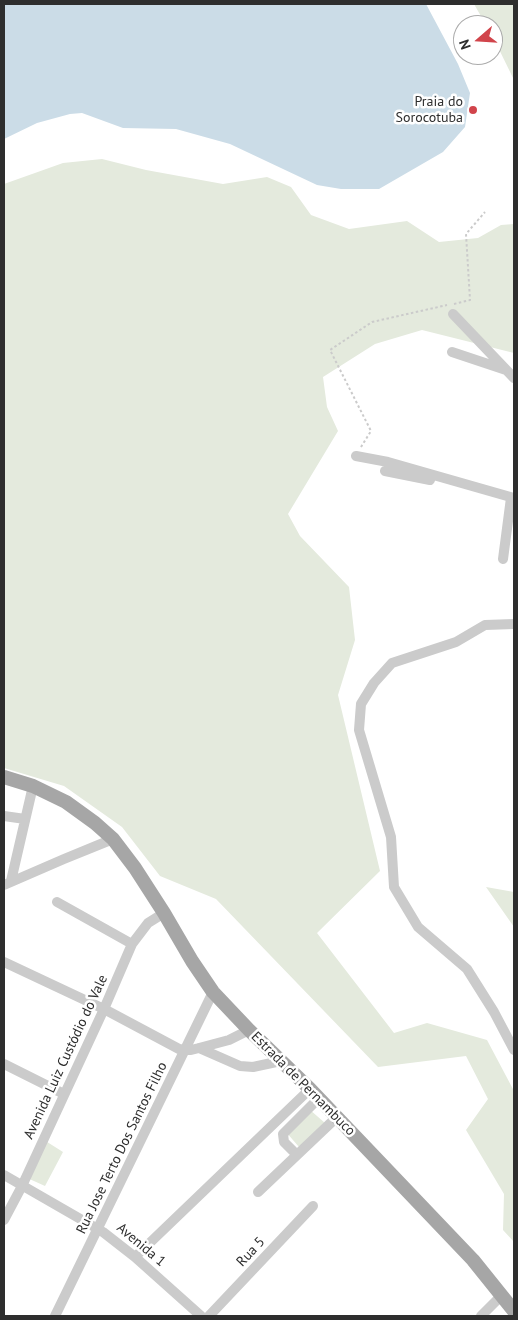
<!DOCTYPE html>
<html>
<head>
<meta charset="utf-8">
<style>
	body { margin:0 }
	#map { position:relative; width:518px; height:1320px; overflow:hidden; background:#fff; font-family:"PT Sans",sans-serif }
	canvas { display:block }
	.frame { position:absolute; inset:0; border:5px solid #2e2e2e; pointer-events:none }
	.north { position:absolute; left:453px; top:15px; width:50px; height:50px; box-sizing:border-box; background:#fff; border:1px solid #ababab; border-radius:50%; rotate:251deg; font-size:14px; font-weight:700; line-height:20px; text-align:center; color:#2e2e2e }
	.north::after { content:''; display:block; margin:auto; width:18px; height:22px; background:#d1444b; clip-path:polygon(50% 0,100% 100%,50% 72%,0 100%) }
</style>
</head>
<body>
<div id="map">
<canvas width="518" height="1320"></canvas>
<div class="frame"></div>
<div class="north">N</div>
</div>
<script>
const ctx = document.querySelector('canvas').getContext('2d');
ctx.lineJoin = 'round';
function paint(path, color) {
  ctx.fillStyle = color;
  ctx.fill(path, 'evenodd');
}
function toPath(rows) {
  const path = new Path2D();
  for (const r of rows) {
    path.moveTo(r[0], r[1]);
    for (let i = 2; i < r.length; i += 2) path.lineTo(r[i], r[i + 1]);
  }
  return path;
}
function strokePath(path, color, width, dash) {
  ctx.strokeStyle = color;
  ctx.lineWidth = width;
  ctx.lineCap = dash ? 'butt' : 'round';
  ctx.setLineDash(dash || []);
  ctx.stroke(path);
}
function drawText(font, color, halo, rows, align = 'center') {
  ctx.font = font + ' "PT Sans",sans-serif';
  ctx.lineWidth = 5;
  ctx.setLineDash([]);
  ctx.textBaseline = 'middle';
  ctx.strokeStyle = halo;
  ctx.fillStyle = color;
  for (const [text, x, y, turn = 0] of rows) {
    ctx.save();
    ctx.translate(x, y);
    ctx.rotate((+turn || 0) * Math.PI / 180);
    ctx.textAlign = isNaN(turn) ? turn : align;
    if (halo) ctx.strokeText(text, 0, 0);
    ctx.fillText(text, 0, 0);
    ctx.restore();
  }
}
paint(toPath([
	[474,4,514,4,514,80,493,37,493,25,486,25],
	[102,159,146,170,223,184,267,177,291,187,311,215,349,229,407,221,439,242,478,238,501,225,514,224,514,353,422,330,375,344,323,377,327,407,338,431,288,514,300,536,349,587,355,640,338,695,380,871,317,933,394,1033,427,1023,487,1040,514,1091,514,1242,503,1230,504,1194,466,1130,488,1099,466,1056,378,1067,216,899,160,876,122,827,64,786,4,768,4,184,63,163],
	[486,887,514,892,514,927],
	[309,1109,325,1123,299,1147,286,1132],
	[44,1140,63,1152,45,1186,25,1177]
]), '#e4eadd');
paint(toPath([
	[4,4,426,4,458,64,470,93,465,127,443,152,379,189,341,189,317,185,230,144,176,129,123,128,82,113,70,114,37,123,4,139]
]), '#cbdce7');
strokePath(toPath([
	[454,304,470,300,466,234,485,212],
	[361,447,371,431,330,350,372,322,447,305]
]), '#cbcbcb', 2, [2.5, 2.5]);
strokePath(toPath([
	[453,314,514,378],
	[452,352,506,370],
	[356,456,388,462,514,498],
	[385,471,430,480],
	[503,559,511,498],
	[514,624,485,625,456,642,392,663,374,683,361,704,359,730,391,837,394,887,418,927,467,969,494,1012,514,1050],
	[4,816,25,819],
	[11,881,33,786],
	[4,885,64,859,113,839],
	[57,902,132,944],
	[4,962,104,1009,179,1049,191,1050,199,1048,229,1040,249,1030],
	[199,1048,240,1066,253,1067,281,1061],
	[4,1064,64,1094],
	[296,1154,284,1142,283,1134,319,1098],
	[4,1175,103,1232,135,1257,201,1316],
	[258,1192,337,1117],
	[4,1220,22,1186,104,1009,132,944,148,923,164,913],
	[135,1257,310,1089],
	[55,1316,213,992],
	[209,1316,313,1206],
	[481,1316,502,1295]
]), '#cbcbcb', 10);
strokePath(toPath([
	[4,777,33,786,66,802,95,823,113,839,135,868,164,913,192,961,213,992,249,1030,310,1089,473,1260,514,1311]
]), '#a6a6a6', 14);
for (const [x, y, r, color] of [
	[473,110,5,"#d1444b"]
]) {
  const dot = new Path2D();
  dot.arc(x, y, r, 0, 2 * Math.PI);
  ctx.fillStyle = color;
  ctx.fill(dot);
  strokePath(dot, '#fff', 2);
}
drawText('14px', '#2e2e2e', '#fff', [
	["Praia do",463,102],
	["Sorocotuba",463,118]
], 'right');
drawText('14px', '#2e2e2e', '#fff', [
	["Avenida Luiz Custódio do Vale",66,1057,-65],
	["Estrada de Pernambuco",303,1084,45],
	["Rua Jose Terto Dos Santos Filho",122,1148,-64],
	["Avenida 1",141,1245,40],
	["Rua 5",251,1252,-47]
]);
</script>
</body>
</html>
